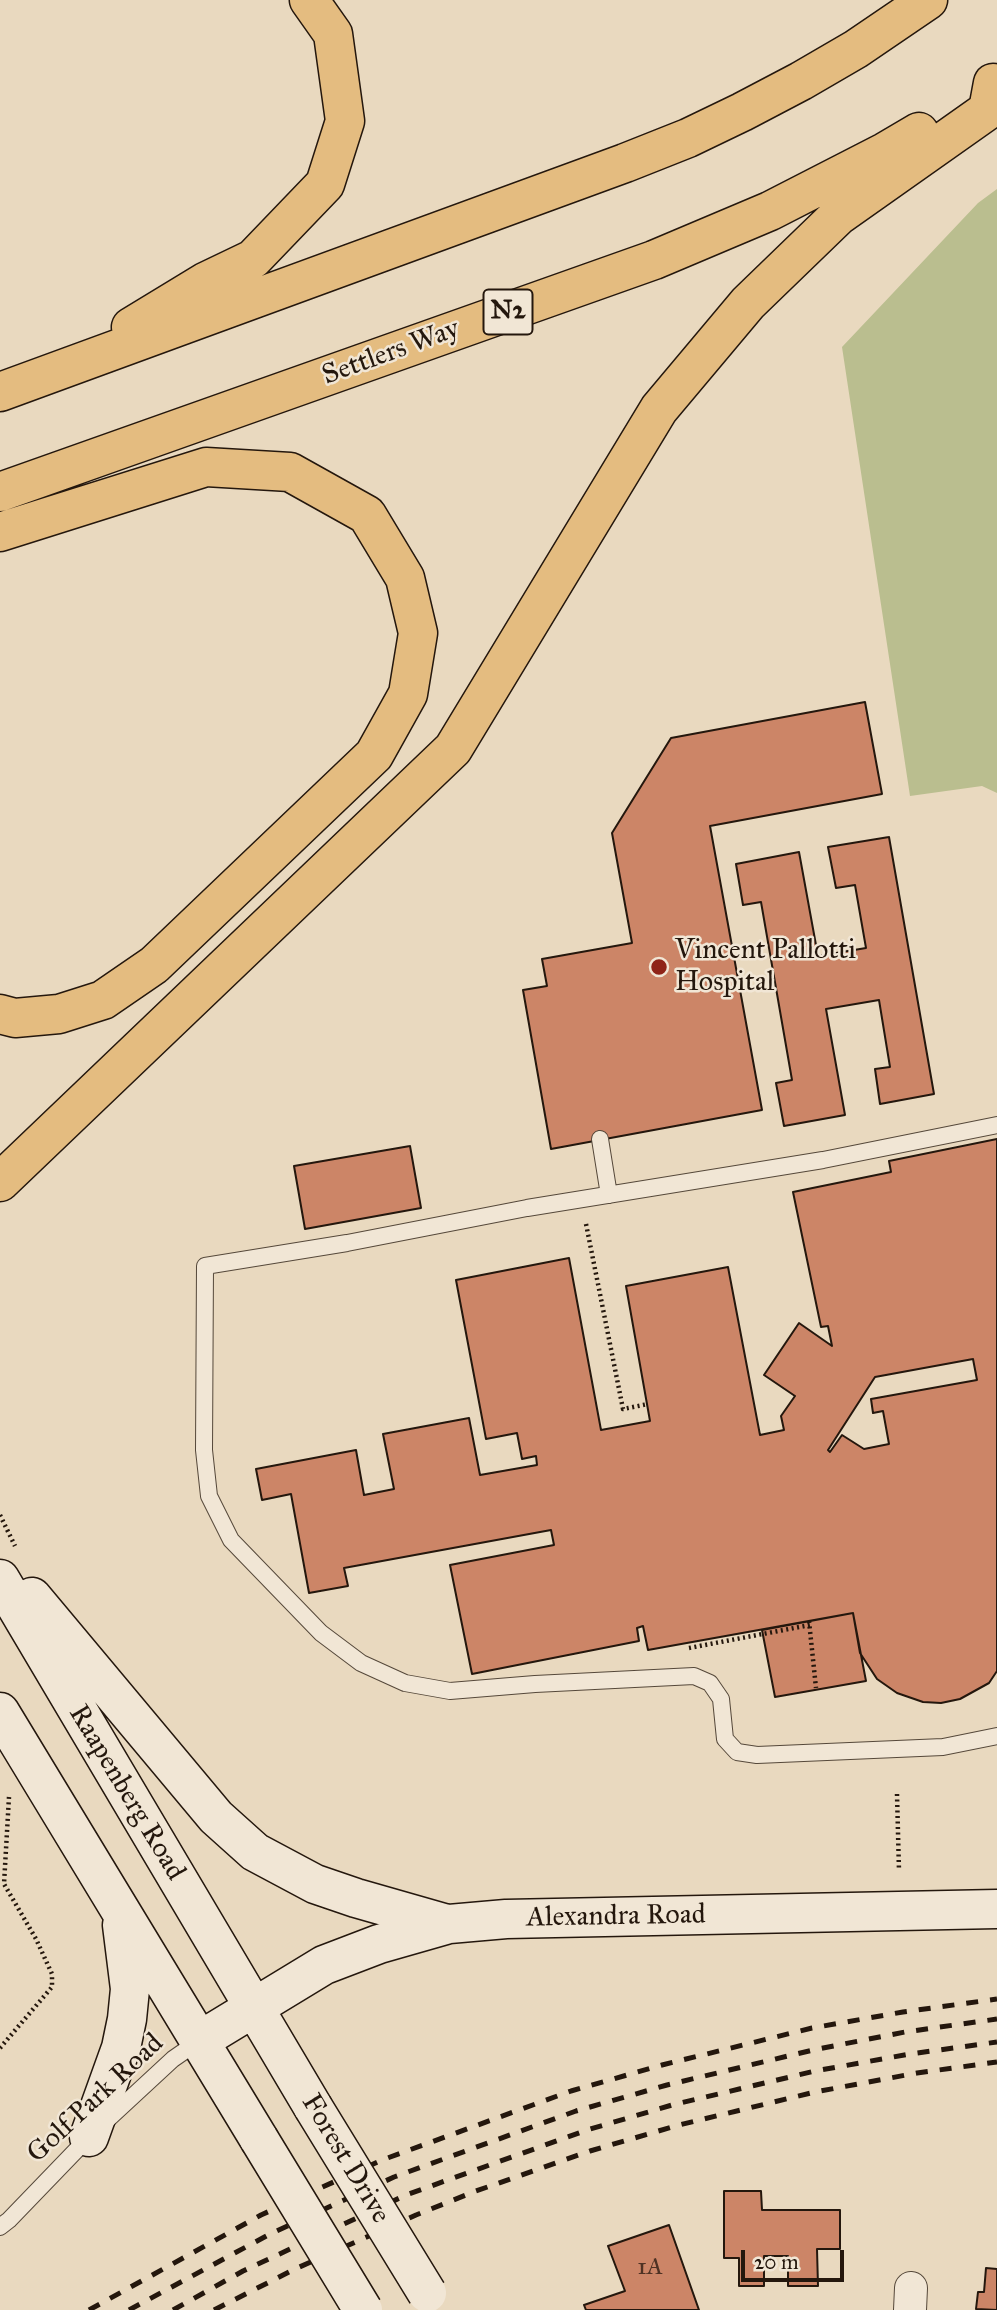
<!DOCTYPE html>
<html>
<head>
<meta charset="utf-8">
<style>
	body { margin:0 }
	#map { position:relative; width:997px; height:2310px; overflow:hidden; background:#e9d9bf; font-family:"IM FELL Great Primer",serif }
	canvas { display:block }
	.scale { position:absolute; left:741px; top:2250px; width:103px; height:32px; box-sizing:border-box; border:4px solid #24170d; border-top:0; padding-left:9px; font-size:21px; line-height:24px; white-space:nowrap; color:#24170d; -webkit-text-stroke:5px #f1e6d5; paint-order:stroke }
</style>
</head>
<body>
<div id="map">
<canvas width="997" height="2310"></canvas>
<div class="scale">20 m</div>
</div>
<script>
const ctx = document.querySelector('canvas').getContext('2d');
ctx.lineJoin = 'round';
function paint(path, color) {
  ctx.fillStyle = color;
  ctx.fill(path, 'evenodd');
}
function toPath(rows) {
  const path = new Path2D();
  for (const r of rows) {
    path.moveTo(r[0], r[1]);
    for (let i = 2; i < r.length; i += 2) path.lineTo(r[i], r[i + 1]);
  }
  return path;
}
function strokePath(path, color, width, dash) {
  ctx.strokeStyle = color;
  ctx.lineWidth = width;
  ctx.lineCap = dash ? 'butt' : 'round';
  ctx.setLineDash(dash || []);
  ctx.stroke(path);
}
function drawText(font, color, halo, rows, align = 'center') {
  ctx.font = font + ' "IM FELL Great Primer",serif';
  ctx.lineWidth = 5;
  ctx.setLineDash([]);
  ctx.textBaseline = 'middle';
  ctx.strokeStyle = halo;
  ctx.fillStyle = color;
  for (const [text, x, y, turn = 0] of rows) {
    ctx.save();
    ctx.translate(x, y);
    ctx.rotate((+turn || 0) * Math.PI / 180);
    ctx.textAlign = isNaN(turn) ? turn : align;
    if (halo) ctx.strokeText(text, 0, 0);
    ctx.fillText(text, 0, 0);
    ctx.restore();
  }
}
paint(toPath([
	[997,189,997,793,982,786,910,796,842,347,978,203]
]), '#babe8f');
const building = toPath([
	[865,702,882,794,710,826,762,1110,551,1149,523,990,547,986,542,959,632,943,612,833,671,738,865,702],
	[889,837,934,1094,880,1104,875,1069,890,1067,879,1000,826,1009,845,1115,784,1126,776,1083,792,1080,761,902,743,905,736,864,799,852,818,956,866,948,855,885,836,888,828,847,889,837],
	[997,1139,997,1671,989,1683,960,1699,941,1703,923,1702,897,1693,877,1679,860,1653,853,1613,648,1650,643,1626,637,1628,639,1641,472,1674,450,1565,554,1545,551,1530,344,1568,348,1586,309,1593,291,1494,262,1500,256,1469,356,1450,364,1495,394,1489,383,1434,469,1418,480,1475,537,1465,536,1456,522,1459,517,1433,486,1439,456,1280,569,1258,601,1430,650,1421,626,1286,728,1267,760,1435,784,1430,781,1416,795,1396,764,1375,799,1323,832,1346,828,1326,821,1327,793,1192,891,1172,889,1161,997,1139],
	[973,1359,977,1380,871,1399,873,1413,883,1411,889,1444,864,1449,842,1435,830,1452,828,1450,875,1377,973,1359],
	[410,1146,421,1208,305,1229,294,1166,410,1146],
	[853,1613,866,1681,775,1697,762,1630,853,1613],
	[724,2191,761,2191,762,2210,840,2210,840,2249,817,2249,818,2286,788,2286,788,2256,764,2256,764,2286,739,2286,739,2258,724,2258,724,2191],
	[669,2225,699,2310,586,2310,584,2305,625,2291,608,2246,669,2225],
	[986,2268,997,2269,997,2310,976,2309,978,2292,984,2292,986,2268]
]);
paint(building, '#cc8567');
strokePath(building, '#24170d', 2);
const lane = toPath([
	[997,1125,823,1160,527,1208,347,1243,205,1266,204,1450,209,1496,231,1540,321,1633,361,1663,405,1683,450,1691,535,1684,694,1676,710,1683,721,1699,725,1739,737,1752,757,1755,943,1747,997,1736],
	[600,1139,609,1195],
	[106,2121,173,2059,199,2041],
	[0,2227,9,2220,89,2137]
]);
const street = toPath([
	[910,2310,911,2288]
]);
const secondary = toPath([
	[0,1579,313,2107],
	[32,1597,216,1817,255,1852,315,1884,356,1898,447,1924],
	[0,1712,259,2139],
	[199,2041,324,1965,379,1944,449,1924,506,1919,997,1909],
	[89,2137,121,2048,127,2019,130,1989,122,1925]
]);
const highway = toPath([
	[131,327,205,282,253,259,325,184,345,121,333,34,309,0],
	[0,392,625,163,688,138,742,112,801,81,856,49,928,0],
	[0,492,654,260,770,211,885,152,919,132],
	[0,532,206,467,290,472,367,515,405,578,418,633,408,694,374,755,154,965,103,1000,59,1014,15,1018,0,1014],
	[0,1182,453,749,659,409,748,303,838,216,988,110,993,83]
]);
strokePath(lane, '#55483a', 18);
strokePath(street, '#55483a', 34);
strokePath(secondary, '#24170d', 41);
strokePath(highway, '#24170d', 41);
strokePath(toPath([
	[586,1224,623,1409,648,1404],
	[0,1515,15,1546],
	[809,1621,816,1688],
	[689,1648,810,1625],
	[897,1794,899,1871],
	[0,2048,52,1987,52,1974,36,1939,4,1884,9,1797]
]), '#24170d', 4.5, [2, 3.5]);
strokePath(lane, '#f1e6d5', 16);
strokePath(street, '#f1e6d5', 32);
strokePath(secondary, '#f1e6d5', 38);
strokePath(highway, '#e4bc80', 38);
strokePath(toPath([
	[89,2310,261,2215,382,2160,571,2091,662,2065,812,2028,903,2012,997,1999],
	[129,2310,270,2234,394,2177,576,2111,667,2085,813,2050,905,2032,997,2019],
	[173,2310,243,2271,406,2195,587,2130,672,2105,815,2071,910,2054,997,2042],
	[214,2310,295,2269,416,2215,476,2191,590,2151,679,2125,815,2092,917,2073,997,2062]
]), '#24170d', 5, [12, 12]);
const secondaryBridge = toPath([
	[313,2107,427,2293],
	[259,2139,363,2310]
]);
strokePath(secondaryBridge, '#24170d', 41, []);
strokePath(secondaryBridge, '#f1e6d5', 38);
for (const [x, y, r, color] of [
	[659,967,9,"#8f2418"]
]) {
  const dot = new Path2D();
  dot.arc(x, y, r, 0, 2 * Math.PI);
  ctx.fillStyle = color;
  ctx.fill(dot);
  strokePath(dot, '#f1e6d5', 2.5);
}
drawText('24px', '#4e3224', null, [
	["1A",650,2268]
]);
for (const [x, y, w] of [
	[508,312,49]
]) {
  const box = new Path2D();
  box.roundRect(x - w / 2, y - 22.5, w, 45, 5);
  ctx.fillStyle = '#f1e6d5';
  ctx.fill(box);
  strokePath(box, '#24170d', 2);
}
drawText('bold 26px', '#24170d', null, [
	["N2",508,312]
]);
drawText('28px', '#24170d', '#f1e6d5', [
	["Settlers Way",391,353,-20],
	["Raapenberg Road",126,1793,59],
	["Alexandra Road",616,1917,-1],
	["Golf Park Road",96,2099,-43],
	["Forest Drive",345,2159,59]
]);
drawText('28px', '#24170d', '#f1e6d5', [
	["Vincent Pallotti",675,951],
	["Hospital",675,983]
], 'left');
</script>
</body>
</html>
